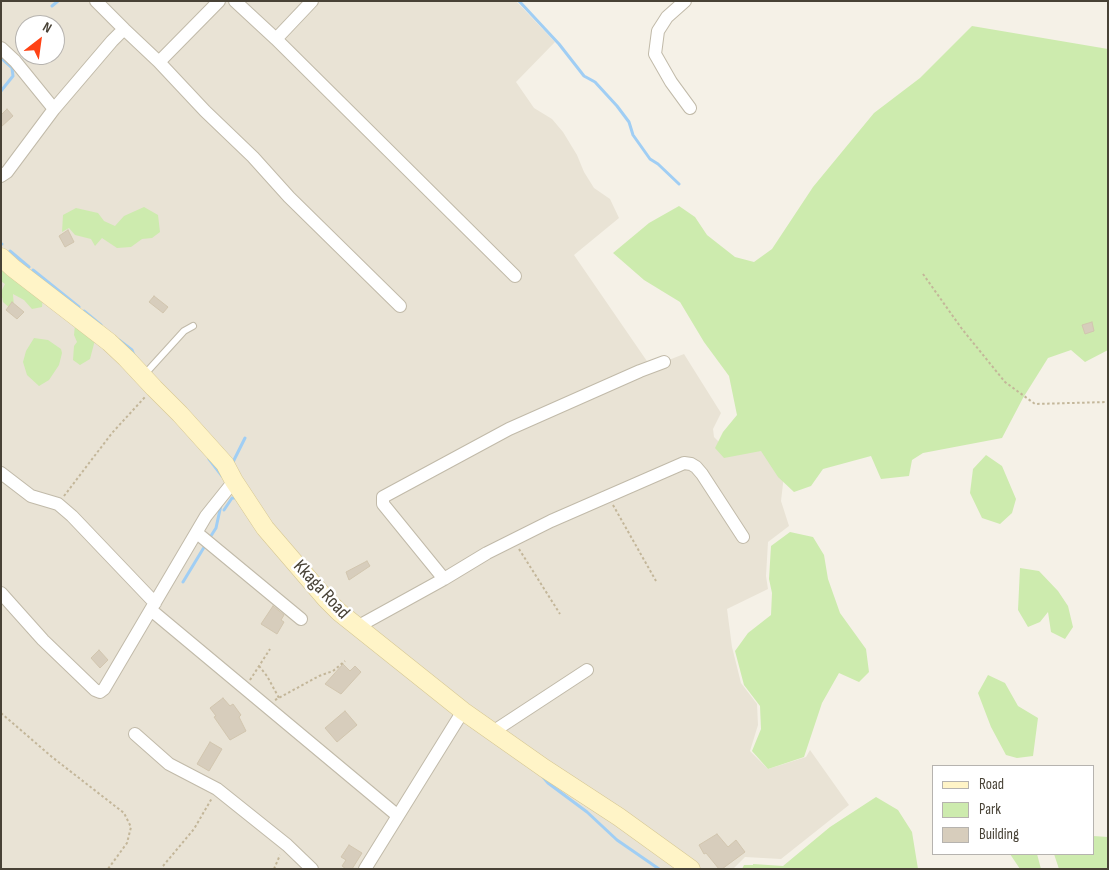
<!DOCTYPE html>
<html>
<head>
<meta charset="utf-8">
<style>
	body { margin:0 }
	#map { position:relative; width:1109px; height:870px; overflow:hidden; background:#f5f1e7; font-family:"Sofia Sans Condensed",sans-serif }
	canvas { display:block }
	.frame { position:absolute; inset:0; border:2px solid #484236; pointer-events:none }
	.legend { position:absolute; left:932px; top:765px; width:162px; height:90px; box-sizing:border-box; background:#fff; border:1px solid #b6b3af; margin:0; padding:6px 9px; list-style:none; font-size:15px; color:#484236 }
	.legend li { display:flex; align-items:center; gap:10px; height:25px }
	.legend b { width:25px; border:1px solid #b6b3af }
	.north { position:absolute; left:15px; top:15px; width:50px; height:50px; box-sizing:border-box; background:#fff; border:1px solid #b6b3af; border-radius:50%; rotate:30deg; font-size:14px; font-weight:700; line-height:20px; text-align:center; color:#484236 }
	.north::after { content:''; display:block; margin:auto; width:18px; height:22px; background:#ff4214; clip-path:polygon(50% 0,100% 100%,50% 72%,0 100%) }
</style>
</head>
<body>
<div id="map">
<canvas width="1109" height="870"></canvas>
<div class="frame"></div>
<ul class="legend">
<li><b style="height:6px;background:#fff4c7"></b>Road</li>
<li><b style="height:14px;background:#cdebae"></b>Park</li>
<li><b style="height:14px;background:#d7cdbc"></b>Building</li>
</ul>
<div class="north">N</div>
</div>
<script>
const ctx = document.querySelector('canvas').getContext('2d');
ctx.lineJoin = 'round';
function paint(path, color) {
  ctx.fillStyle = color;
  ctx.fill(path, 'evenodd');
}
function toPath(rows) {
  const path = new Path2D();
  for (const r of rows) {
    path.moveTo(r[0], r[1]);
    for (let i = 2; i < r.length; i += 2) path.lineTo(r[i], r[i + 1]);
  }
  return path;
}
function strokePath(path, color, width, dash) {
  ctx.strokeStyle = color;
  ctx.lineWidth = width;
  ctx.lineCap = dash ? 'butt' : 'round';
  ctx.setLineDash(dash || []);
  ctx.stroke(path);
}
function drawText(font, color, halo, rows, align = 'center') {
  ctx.font = font + ' "Sofia Sans Condensed",sans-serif';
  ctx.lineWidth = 5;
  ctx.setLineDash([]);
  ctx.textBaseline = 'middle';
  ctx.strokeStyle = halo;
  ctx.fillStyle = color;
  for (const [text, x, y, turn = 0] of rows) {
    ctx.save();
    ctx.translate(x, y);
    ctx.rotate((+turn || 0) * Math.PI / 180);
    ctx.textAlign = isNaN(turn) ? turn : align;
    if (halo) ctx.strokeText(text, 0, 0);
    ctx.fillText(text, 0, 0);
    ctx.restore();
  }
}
paint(toPath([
	[1,1,516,1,555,42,516,82,534,108,552,119,563,132,577,155,584,172,594,188,610,199,619,218,574,255,651,367,684,354,721,413,713,429,714,437,721,444,734,440,786,458,781,501,789,526,768,542,766,576,768,589,727,609,732,647,741,683,757,704,758,725,750,751,768,769,806,757,810,750,849,805,781,859,745,857,733,869,1,869],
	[25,25,55,25,55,55,25,55]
]), '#e9e3d5');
paint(toPath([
	[972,26,1108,49,1108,350,1085,362,1071,350,1048,358,1023,398,1002,438,923,453,912,460,909,476,881,479,871,456,823,469,811,486,794,492,778,477,761,451,724,458,715,448,723,432,737,415,729,376,704,342,680,302,644,280,613,253,649,223,679,206,695,217,707,235,735,257,754,262,772,249,813,187,874,113,920,78],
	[144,207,158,215,160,232,152,238,142,239,131,247,117,248,102,238,95,246,91,239,75,235,69,228,62,232,63,215,76,208,98,213,104,221,115,226,124,216],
	[1,262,44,287,42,307,32,309,24,300,13,294,14,308,12,310,3,302,1,292,5,284,1,281],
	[75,325,95,340,90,359,80,365,73,360,74,346,77,342,74,335],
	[34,338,48,340,61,349,62,353,59,365,49,380,39,386,27,375,23,362,26,351],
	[986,455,1002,466,1016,499,1012,513,1000,524,982,518,970,493,973,469],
	[790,532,813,537,824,555,828,579,840,613,866,649,869,672,859,682,839,673,822,703,804,757,768,769,752,751,761,729,760,706,744,685,735,651,748,633,771,615,772,593,769,579,771,546],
	[1020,568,1039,571,1058,591,1068,606,1073,627,1065,639,1051,632,1048,612,1040,622,1028,627,1018,610],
	[988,675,1005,683,1018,706,1038,718,1033,756,1017,758,1006,755,991,727,978,693],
	[876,797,898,810,912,832,918,869,742,869,744,865,753,865,753,864,783,866,830,827],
	[1093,836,1108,837,1108,869,1059,869,1054,854,1093,854],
	[1010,854,1037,854,1041,869,1020,869]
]), '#cdebae');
strokePath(toPath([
	[519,1,559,44,584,76,595,82,617,106,629,122,633,135,650,159,658,164,679,184],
	[52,6,58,1],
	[1,58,12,68,13,76,1,91],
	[1,244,2,244],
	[10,251,29,267],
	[33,270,79,307],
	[84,311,101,325],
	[119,340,132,350,134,355],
	[209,459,222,476],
	[232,464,245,438],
	[224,510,232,498,237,498],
	[209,539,216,528,221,505],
	[183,582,206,544],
	[543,777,548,783,587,812,617,840,659,869]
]), '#a0cef4', 3);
const building = toPath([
	[7,109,13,116,1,127,1,115,7,109],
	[68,230,74,242,65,247,59,236,68,230],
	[154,296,168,307,163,313,149,302,154,296],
	[12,302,24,312,17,319,6,310,12,302],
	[1092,322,1094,331,1085,334,1082,325,1092,322],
	[367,561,370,566,349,580,346,572,367,561],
	[273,606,284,615,281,620,284,622,277,634,261,624,273,606],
	[99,650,108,660,100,668,91,658,99,650],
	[343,664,350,671,355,666,361,672,341,694,325,684,343,664],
	[223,698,230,706,233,704,241,715,239,717,246,731,230,740,214,717,216,716,210,708,223,698],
	[345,711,357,725,337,742,325,728,345,711],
	[210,742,222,749,209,771,197,764,210,742],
	[717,834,728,847,736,840,745,852,722,869,719,869,706,853,704,854,699,845,717,834],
	[349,845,362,853,352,869,346,869,342,866,346,860,341,857,349,845]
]);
paint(building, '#d7cdbc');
strokePath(building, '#d2c6af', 1);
const lane = toPath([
	[144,375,184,331,193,326]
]);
const street = toPath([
	[235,1,276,39,515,276],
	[685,1,667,17,658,31,655,54,671,82,690,108],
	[124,29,159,62,205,111,253,157,289,197,400,306],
	[276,39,312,1],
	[1,48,15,61,54,109,7,172,1,176],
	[159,62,219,1],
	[54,109,112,41,124,29,96,1],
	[1,473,31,496,58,504,72,516,155,603],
	[197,533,301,619],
	[444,579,383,504,383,497,509,429,640,371,664,362],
	[1,593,43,640,95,690,100,692,104,689,206,516,234,481],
	[151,610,398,816],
	[357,627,444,579,487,553,551,521,684,463,691,464,696,467,702,474,743,537],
	[494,731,587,670],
	[135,734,169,764,217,789,287,845,312,869],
	[365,869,463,711]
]);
const secondary = toPath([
	[1,257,13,268,109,342,126,358,154,388,180,414,225,464,234,481,265,528,326,599,339,612,463,711,544,768,619,817,691,869]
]);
strokePath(lane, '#c1baa9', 8);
strokePath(street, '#c1baa9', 14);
strokePath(secondary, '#d7c894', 19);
strokePath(toPath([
	[923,274,962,329,1005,382,1035,404,1108,402],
	[64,496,112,433,145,397],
	[613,505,656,581],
	[519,549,560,614],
	[259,666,267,676,279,698],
	[250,680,270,649],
	[275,700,319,676,333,671,345,661],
	[1,713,52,757,124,813,131,827,127,843,108,869],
	[163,866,194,829,212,798],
	[274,869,280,855]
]), '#c3b699', 2, [2.5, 2.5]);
strokePath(lane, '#fff', 6);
strokePath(street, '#fff', 12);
strokePath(secondary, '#fff4c7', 18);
drawText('19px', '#484236', '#fff', [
	["Kkaga Road",321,590,47]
]);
</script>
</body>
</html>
